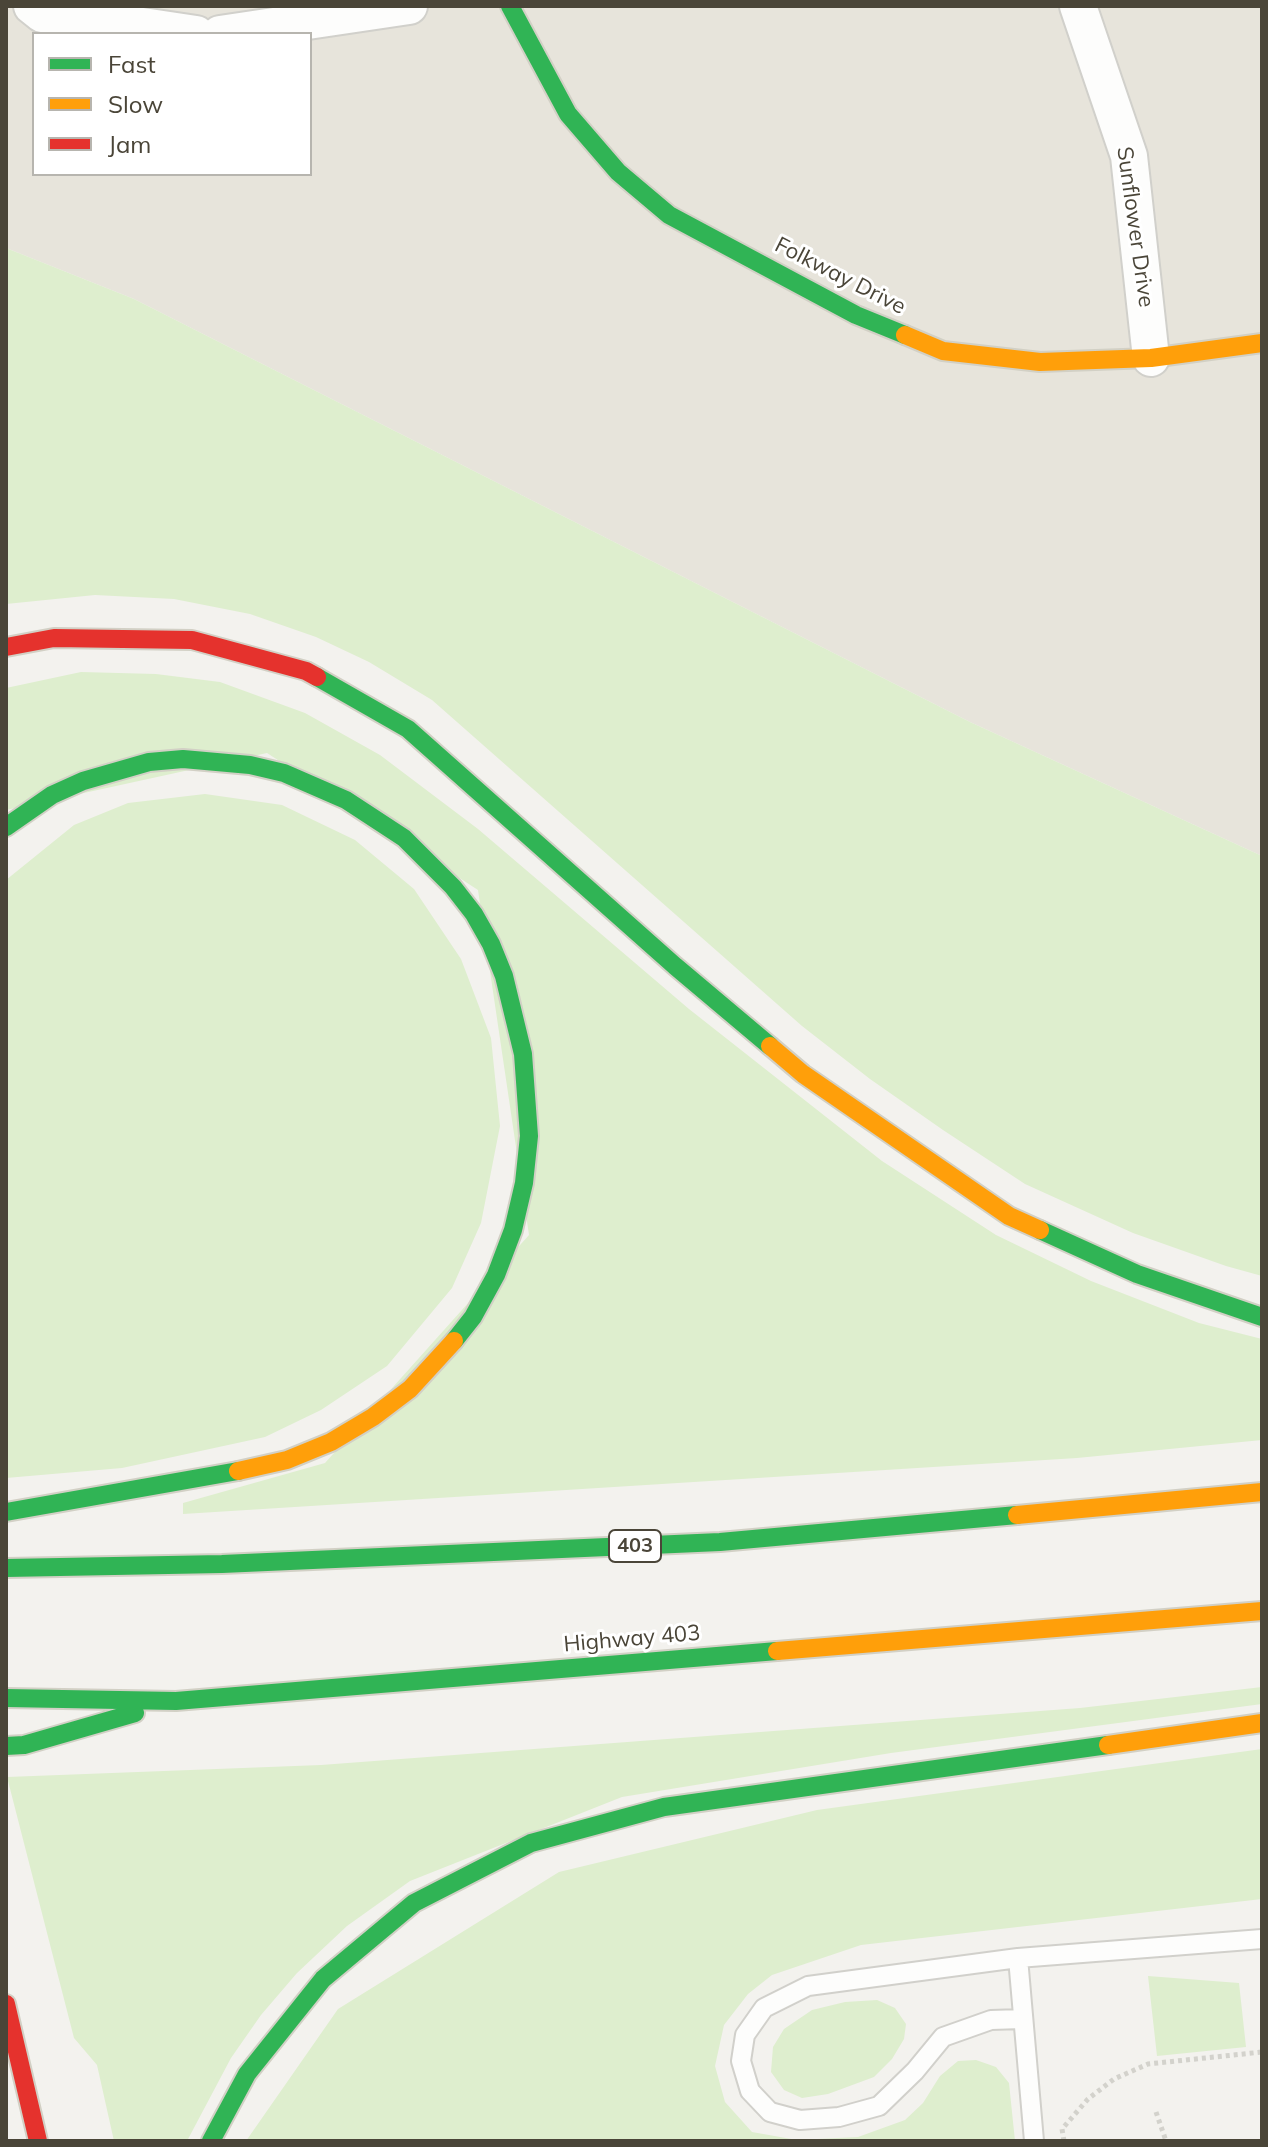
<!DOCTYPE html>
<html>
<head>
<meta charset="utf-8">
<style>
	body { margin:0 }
	#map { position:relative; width:1268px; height:2147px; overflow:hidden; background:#f3f2ee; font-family:Mulish,sans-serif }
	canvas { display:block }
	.frame { position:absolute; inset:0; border:8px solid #4a4538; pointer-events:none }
	.legend { position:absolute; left:32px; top:32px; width:280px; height:144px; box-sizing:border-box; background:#fff; border:2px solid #b7b5af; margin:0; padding:10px 14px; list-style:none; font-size:24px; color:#4a4538 }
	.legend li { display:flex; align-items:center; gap:16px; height:40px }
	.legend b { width:40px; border:2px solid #b7b5af }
</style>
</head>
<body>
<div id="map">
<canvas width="1268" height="2147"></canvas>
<div class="frame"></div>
<ul class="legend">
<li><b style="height:10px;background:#30b455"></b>Fast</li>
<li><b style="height:10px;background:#ff9f0a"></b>Slow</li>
<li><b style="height:10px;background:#e5322d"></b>Jam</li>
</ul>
</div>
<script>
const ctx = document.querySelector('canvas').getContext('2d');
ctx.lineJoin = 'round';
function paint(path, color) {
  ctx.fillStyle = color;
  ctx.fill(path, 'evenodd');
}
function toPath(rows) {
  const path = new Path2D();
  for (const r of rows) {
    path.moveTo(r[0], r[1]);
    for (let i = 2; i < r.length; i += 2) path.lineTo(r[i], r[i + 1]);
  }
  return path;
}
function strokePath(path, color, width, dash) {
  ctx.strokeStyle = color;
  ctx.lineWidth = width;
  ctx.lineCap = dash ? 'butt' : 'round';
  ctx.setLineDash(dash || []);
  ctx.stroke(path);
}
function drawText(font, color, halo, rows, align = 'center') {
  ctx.font = font + ' Mulish,sans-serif';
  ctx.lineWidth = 6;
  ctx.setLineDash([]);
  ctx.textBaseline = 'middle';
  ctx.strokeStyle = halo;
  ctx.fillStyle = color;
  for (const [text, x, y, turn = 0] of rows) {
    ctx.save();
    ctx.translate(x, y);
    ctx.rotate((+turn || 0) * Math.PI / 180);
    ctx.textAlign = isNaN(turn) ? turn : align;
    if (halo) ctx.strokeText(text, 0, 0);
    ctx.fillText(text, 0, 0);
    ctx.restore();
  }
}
paint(toPath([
	[6,6,1262,6,1262,856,970,722,134,299,6,248],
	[34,34,310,34,310,174,34,174]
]), '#e7e4db');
paint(toPath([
	[6,248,134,299,970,722,1262,856,1262,1276,1226,1266,1133,1233,1025,1184,943,1130,870,1079,802,1026,432,700,369,662,316,637,250,614,174,599,95,595,6,604],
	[81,672,156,674,220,682,305,713,380,755,478,829,689,1009,882,1161,996,1235,1091,1281,1199,1323,1262,1339,1262,1440,1077,1458,183,1514,183,1503,325,1463,529,1235,478,890,267,753,6,810,6,688],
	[205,794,282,805,355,840,414,889,461,959,491,1038,500,1126,481,1223,452,1288,387,1366,321,1410,265,1437,122,1468,6,1478,6,880,74,825,128,803],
	[1262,1687,1262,1704,891,1753,622,1797,410,1881,347,1926,297,1973,261,2015,231,2058,187,2141,114,2141,97,2065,74,2038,7,1777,321,1765,1080,1708],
	[1262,1749,1262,1899,861,1945,772,1975,748,1994,724,2025,715,2066,725,2102,752,2132,797,2140,858,2137,905,2120,923,2103,940,2076,958,2061,976,2060,996,2067,1009,2083,1015,2141,246,2141,338,2009,559,1872,817,1810],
	[1148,1976,1239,1983,1246,2047,1157,2056],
	[877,2000,895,2008,906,2024,904,2039,892,2059,874,2077,828,2094,802,2098,784,2090,771,2072,773,2047,784,2029,812,2010,845,2002]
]), '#deeece');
const lane = toPath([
	[1018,1958,808,1986,764,2008,745,2035,741,2061,750,2091,770,2112,800,2120,839,2117,879,2106,915,2071,943,2037,991,2020,1022,2019],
	[1034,2141,1018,1958,1262,1939]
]);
const street = toPath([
	[32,6,42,14,89,18,196,34],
	[1078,6,1129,156,1151,358],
	[220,34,409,6]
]);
const fast = toPath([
	[510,6,568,114,618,172,669,215,856,315,905,335],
	[317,677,408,729,675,966,770,1046],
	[6,827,52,795,83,781,149,762,183,759,250,765,284,773,346,800,404,838,453,887,474,914,491,944,504,976,523,1054,529,1136,524,1183,513,1230,496,1275,473,1317,454,1341],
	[1040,1230,1137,1274,1262,1317],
	[6,1512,238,1471],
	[6,1568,222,1564,720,1542,1017,1515],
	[6,1698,176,1701,777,1651],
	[6,1746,24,1745,135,1713],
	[211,2141,247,2074,323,1979,414,1903,531,1843,664,1807,1108,1745]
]);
const slow = toPath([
	[905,335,943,351,1040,362,1151,358,1262,343],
	[770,1046,803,1074,1009,1216,1040,1230],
	[238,1471,287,1460,331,1442,373,1417,410,1389,454,1341],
	[1017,1515,1262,1492],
	[777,1651,1262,1611],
	[1108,1745,1262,1723]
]);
const jam = toPath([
	[6,647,54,638,192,640,306,671,317,677],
	[6,2004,38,2141]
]);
strokePath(lane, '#d1d0cb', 22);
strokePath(street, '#d1d0cb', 40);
strokePath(fast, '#d2d0c5', 22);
strokePath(slow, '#d2d0c5', 22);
strokePath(jam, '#d2d0c5', 22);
strokePath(toPath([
	[1156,2112,1166,2141],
	[1064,2141,1062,2129,1088,2099,1114,2079,1148,2064,1262,2052]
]), '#d3d2cc', 5, [4, 4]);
strokePath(lane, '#fdfdfc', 18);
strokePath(street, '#fdfdfc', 36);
strokePath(fast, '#30b455', 18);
strokePath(slow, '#ff9f0a', 18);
strokePath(jam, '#e5322d', 18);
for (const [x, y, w] of [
	[635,1546,52]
]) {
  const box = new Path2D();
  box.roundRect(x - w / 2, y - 16, w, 32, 6);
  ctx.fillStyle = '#fff';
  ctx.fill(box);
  strokePath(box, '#4a4538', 2);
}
drawText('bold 20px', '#4a4538', null, [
	["403",635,1546]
]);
drawText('22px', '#4a4538', '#fff', [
	["Sunflower Drive",1135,227,82],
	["Folkway Drive",840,276,27],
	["Highway 403",632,1639,-5]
]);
</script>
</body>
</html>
